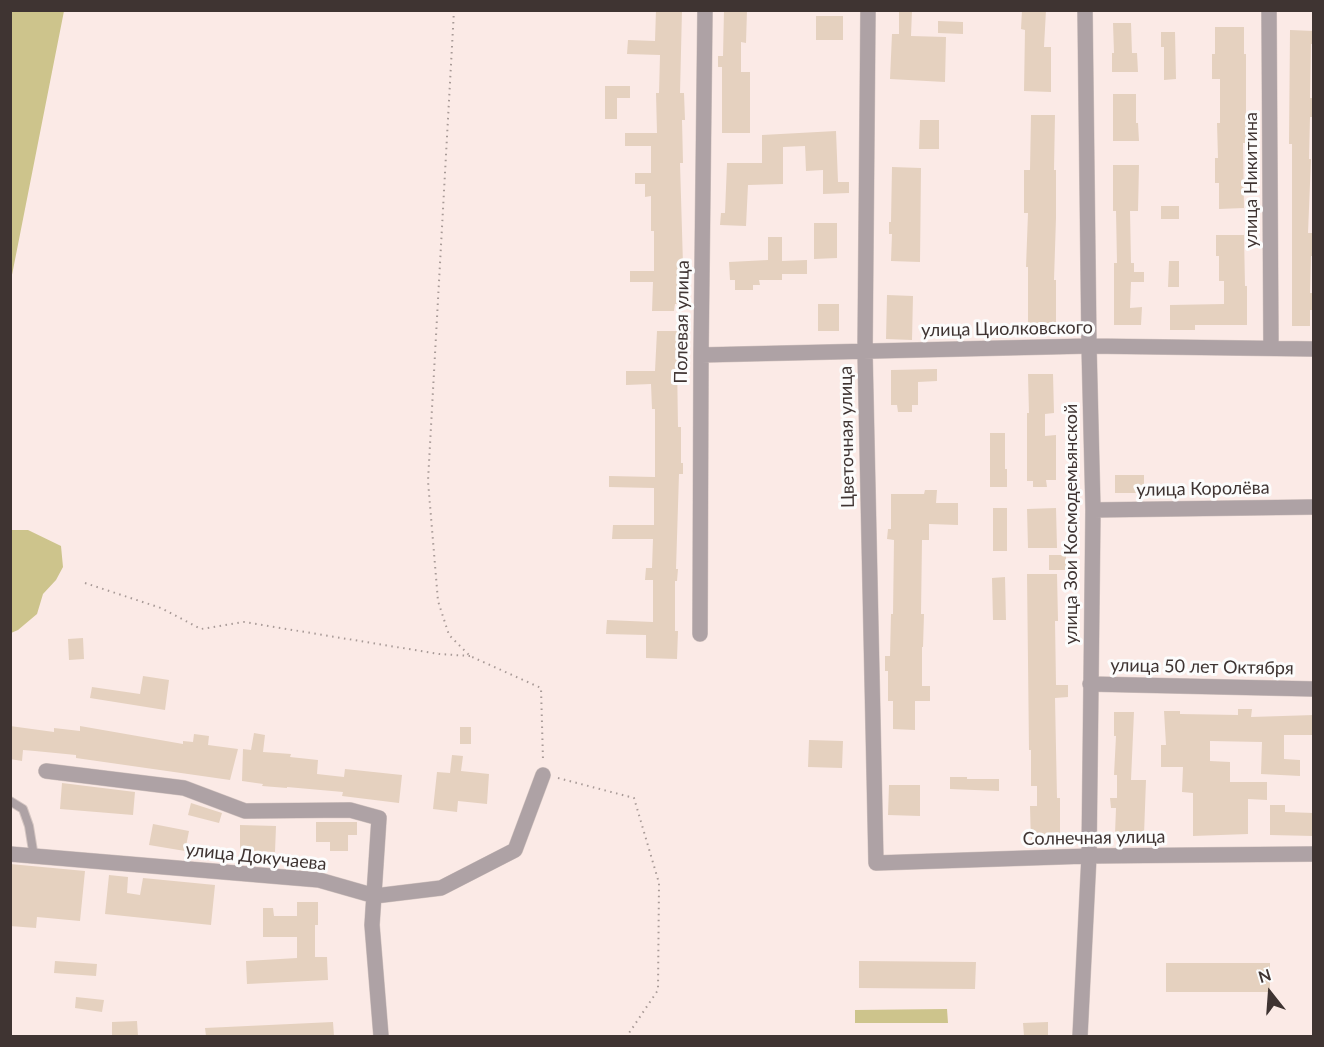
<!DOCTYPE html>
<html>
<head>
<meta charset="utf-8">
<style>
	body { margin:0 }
	#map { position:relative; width:1324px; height:1047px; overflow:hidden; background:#fbeae6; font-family:Lato,sans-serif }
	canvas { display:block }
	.frame { position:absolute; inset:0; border:12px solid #3f3432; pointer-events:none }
	.north { position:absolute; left:1240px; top:963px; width:60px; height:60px; -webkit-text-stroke:4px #fcfcfc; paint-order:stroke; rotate:343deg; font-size:16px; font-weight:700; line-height:24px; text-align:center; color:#3f3432 }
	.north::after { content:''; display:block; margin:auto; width:21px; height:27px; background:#3f3432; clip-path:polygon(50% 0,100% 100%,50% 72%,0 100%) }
</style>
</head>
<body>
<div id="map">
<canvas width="1324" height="1047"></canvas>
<div class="frame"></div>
<div class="north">N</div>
</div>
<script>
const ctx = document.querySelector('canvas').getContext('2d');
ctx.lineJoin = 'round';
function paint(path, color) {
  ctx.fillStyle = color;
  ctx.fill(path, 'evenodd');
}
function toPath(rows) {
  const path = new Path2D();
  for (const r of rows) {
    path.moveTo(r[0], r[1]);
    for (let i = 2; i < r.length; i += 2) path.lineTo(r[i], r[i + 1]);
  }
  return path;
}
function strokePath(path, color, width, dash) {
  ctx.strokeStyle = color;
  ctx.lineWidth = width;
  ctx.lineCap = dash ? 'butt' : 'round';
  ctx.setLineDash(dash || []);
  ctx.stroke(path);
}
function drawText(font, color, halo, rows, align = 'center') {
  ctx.font = font + ' Lato,sans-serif';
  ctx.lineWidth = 6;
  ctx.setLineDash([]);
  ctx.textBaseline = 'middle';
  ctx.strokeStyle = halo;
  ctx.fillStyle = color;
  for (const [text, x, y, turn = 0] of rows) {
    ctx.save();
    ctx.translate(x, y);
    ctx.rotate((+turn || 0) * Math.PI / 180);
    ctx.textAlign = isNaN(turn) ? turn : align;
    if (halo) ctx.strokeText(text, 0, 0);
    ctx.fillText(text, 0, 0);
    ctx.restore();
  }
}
paint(toPath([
	[11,10,64,11,11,280,10,11],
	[11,530,28,530,61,546,63,567,56,580,43,594,37,614,18,630,11,633],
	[947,1009,948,1023,855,1023,855,1010]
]), '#cdc48c');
paint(toPath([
	[656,10,682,10,680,93,684,93,685,120,682,120,683,163,680,163,683,265,682,265,682,304,675,304,674,311,652,311,653,282,630,282,630,271,654,271,654,231,651,231,651,196,645,197,645,184,635,184,635,173,651,173,651,146,625,146,625,133,657,133,656,93,659,93,660,55,627,54,628,40,655,41],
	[724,10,747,10,746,43,741,42,741,72,750,72,750,133,722,133,722,67,718,67,718,56,723,56],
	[899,10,912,10,911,36,946,37,945,82,890,79,892,34,899,34],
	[1022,10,1046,10,1044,47,1051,47,1051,92,1024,91,1025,30,1021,29],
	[816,16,843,16,843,40,816,40],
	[938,21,963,22,963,34,938,33],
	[1113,23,1131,23,1132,53,1137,53,1138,72,1112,72,1112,53,1114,53],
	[1215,27,1244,27,1244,54,1246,54,1246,123,1248,123,1248,143,1243,143,1244,208,1219,209,1219,183,1215,183,1215,158,1218,158,1217,123,1220,123,1220,79,1212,79,1212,54,1215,54],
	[1290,30,1314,31,1314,44,1311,44,1310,98,1314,98,1314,117,1310,117,1309,159,1311,159,1308,233,1314,233,1314,256,1311,256,1310,293,1314,293,1314,310,1310,310,1310,326,1292,326,1292,144,1289,144],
	[1161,32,1175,32,1176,79,1164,80,1164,47,1161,47],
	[605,86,630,86,630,98,617,98,617,119,605,119],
	[1113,94,1136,94,1136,123,1138,123,1139,141,1113,141],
	[1031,115,1055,115,1054,170,1056,170,1056,218,1054,280,1056,280,1056,326,1028,326,1028,267,1026,267,1028,213,1024,213,1024,170,1030,170],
	[920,120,939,120,939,149,919,149],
	[836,131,838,182,849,182,849,193,823,194,823,170,806,171,805,146,783,147,783,184,748,185,746,226,720,225,721,213,725,213,727,163,762,163,762,135],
	[1113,165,1139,165,1138,211,1130,211,1131,263,1134,263,1134,272,1144,272,1144,282,1131,282,1130,308,1142,307,1141,325,1114,325,1114,263,1117,263,1116,211,1113,211],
	[892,167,921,168,920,262,891,261,892,234,889,234,889,222,891,222],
	[1161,206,1179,206,1179,219,1161,219],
	[814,223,837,223,837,258,814,259],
	[1216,235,1244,235,1245,286,1247,286,1247,325,1195,325,1195,330,1170,330,1170,305,1224,304,1224,281,1219,281,1219,256,1216,256],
	[768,237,782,237,782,261,807,260,807,274,782,274,782,280,759,280,760,285,753,285,753,290,735,290,735,280,730,280,729,262,768,260],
	[1169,261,1179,261,1179,287,1168,287],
	[887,295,913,296,912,340,886,339],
	[818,304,839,304,839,331,818,331],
	[657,331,680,331,679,361,677,361,678,427,681,427,681,463,683,463,683,474,679,474,676,569,678,569,677,581,675,581,675,631,678,631,677,659,646,658,646,635,606,634,607,620,653,622,653,580,645,580,646,568,652,568,653,539,612,539,613,525,654,525,654,488,609,487,609,476,655,477,655,409,652,409,651,384,626,385,626,371,655,371],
	[937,369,937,381,918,382,918,405,912,405,912,412,898,412,897,405,891,405,891,370],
	[1028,374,1053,374,1054,413,1045,414,1045,436,1056,435,1056,480,1046,480,1047,487,1033,487,1033,481,1027,481,1027,413,1029,413],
	[990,433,1005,433,1005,469,1007,469,1007,487,990,487],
	[1115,475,1144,475,1144,493,1115,493],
	[925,490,937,490,936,503,958,503,958,525,929,524,929,540,922,540,921,614,924,614,923,647,922,647,922,686,930,686,930,701,915,701,915,730,893,729,893,701,888,701,888,671,885,671,885,656,890,656,891,614,893,614,894,540,887,539,888,529,891,529,891,494,924,494],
	[993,508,1007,508,1007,551,993,551],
	[1056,508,1057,548,1028,548,1027,509],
	[1049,555,1066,555,1066,570,1049,570],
	[1027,574,1057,574,1058,621,1055,621,1056,685,1068,685,1068,697,1055,698,1057,798,1060,798,1060,837,1051,837,1051,844,1031,844,1030,806,1037,806,1037,786,1031,786,1031,750,1029,750],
	[1005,577,1006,620,993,620,992,578],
	[83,638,84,659,69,660,68,639],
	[143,676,169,680,165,710,90,698,92,687,140,694],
	[1238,709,1252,709,1251,717,1314,715,1314,735,1284,735,1284,759,1300,760,1300,776,1261,774,1262,742,1210,741,1210,761,1230,762,1230,782,1267,782,1267,800,1248,799,1248,834,1193,836,1193,793,1182,792,1183,767,1161,767,1161,745,1166,745,1164,711,1180,711,1180,714,1238,715],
	[1114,712,1134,712,1131,780,1146,780,1144,835,1115,834,1116,808,1111,808,1110,798,1117,798,1117,775,1114,775,1116,736,1114,736],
	[10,726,54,732,54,728,80,731,80,726,183,744,183,741,193,742,194,734,209,736,208,745,238,749,230,780,76,758,76,755,35,751,23,750,22,761,10,759],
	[460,727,471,727,471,744,460,744],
	[254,733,265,735,263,752,291,754,290,757,318,760,317,774,344,777,345,769,402,775,399,803,342,796,343,792,287,787,287,788,262,786,263,784,242,781,243,749,251,750],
	[809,740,843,741,842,768,808,767],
	[452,755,463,756,461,771,489,774,487,804,458,801,457,812,433,809,437,772,450,773],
	[950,777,967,777,967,779,999,779,999,791,950,789],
	[62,783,135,792,133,815,60,809],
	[889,785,920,785,920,816,888,815],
	[191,803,222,813,219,823,188,815],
	[1270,805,1285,805,1285,812,1314,813,1314,836,1270,835],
	[316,822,357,822,357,835,348,835,348,851,330,851,330,842,316,842],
	[153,824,189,831,185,851,149,845],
	[240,825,276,826,275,852,240,850],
	[10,864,85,871,80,921,37,917,36,928,10,926],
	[109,875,128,877,127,893,140,895,143,878,215,885,211,925,105,914],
	[297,902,318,902,318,925,315,925,315,957,327,957,328,980,247,984,246,961,297,958,297,937,263,937,263,908,273,908,274,916,297,916],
	[55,961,97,964,96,976,54,973],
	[859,961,976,962,975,989,859,988],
	[1166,963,1270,963,1270,992,1166,992],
	[76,997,104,1000,102,1012,75,1008],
	[137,1021,138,1036,112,1036,112,1022],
	[333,1022,334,1036,206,1036,205,1028],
	[1048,1022,1048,1036,1024,1036,1023,1023]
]), '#e5d1bf');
const service = toPath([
	[10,801,23,809,29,826,34,857]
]);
const minor = toPath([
	[868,10,865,352,876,863,1089,856,1314,854],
	[1269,10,1271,348],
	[701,355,1089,346,1314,349],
	[1093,510,1314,507],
	[700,634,701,355,705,10],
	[1090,684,1314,689],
	[46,771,184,788,245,811,350,810,379,818,372,925,381,1036],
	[10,854,319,880,375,896,441,888,515,850,543,775],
	[1080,1036,1089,856,1093,510,1089,346,1085,10]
]);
strokePath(service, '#d5c6c2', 10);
strokePath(minor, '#d5c6c2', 16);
strokePath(toPath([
	[454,10,428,481,438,601,449,635,470,656,541,688,543,760],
	[85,583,161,608,201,629,244,622,439,654,470,656],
	[558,778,634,798,659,883,658,990,627,1036]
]), '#a89a97', 2, [1.5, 4.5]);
strokePath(service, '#aea2a5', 8);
strokePath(minor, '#aea2a5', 15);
drawText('18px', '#3f3432', '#fcfcfc', [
	["улица Никитина",1251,180,-90],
	["Полевая улица",682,322,-89],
	["улица Циолковского",1007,329,-1],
	["Цветочная улица",847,437,-91],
	["улица Королёва",1203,489,-1],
	["улица Зои Космодемьянской",1071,524,-90],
	["улица 50 лет Октября",1202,667,1],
	["Солнечная улица",1094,838,-1],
	["улица Докучаева",256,857,6]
]);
</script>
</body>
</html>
